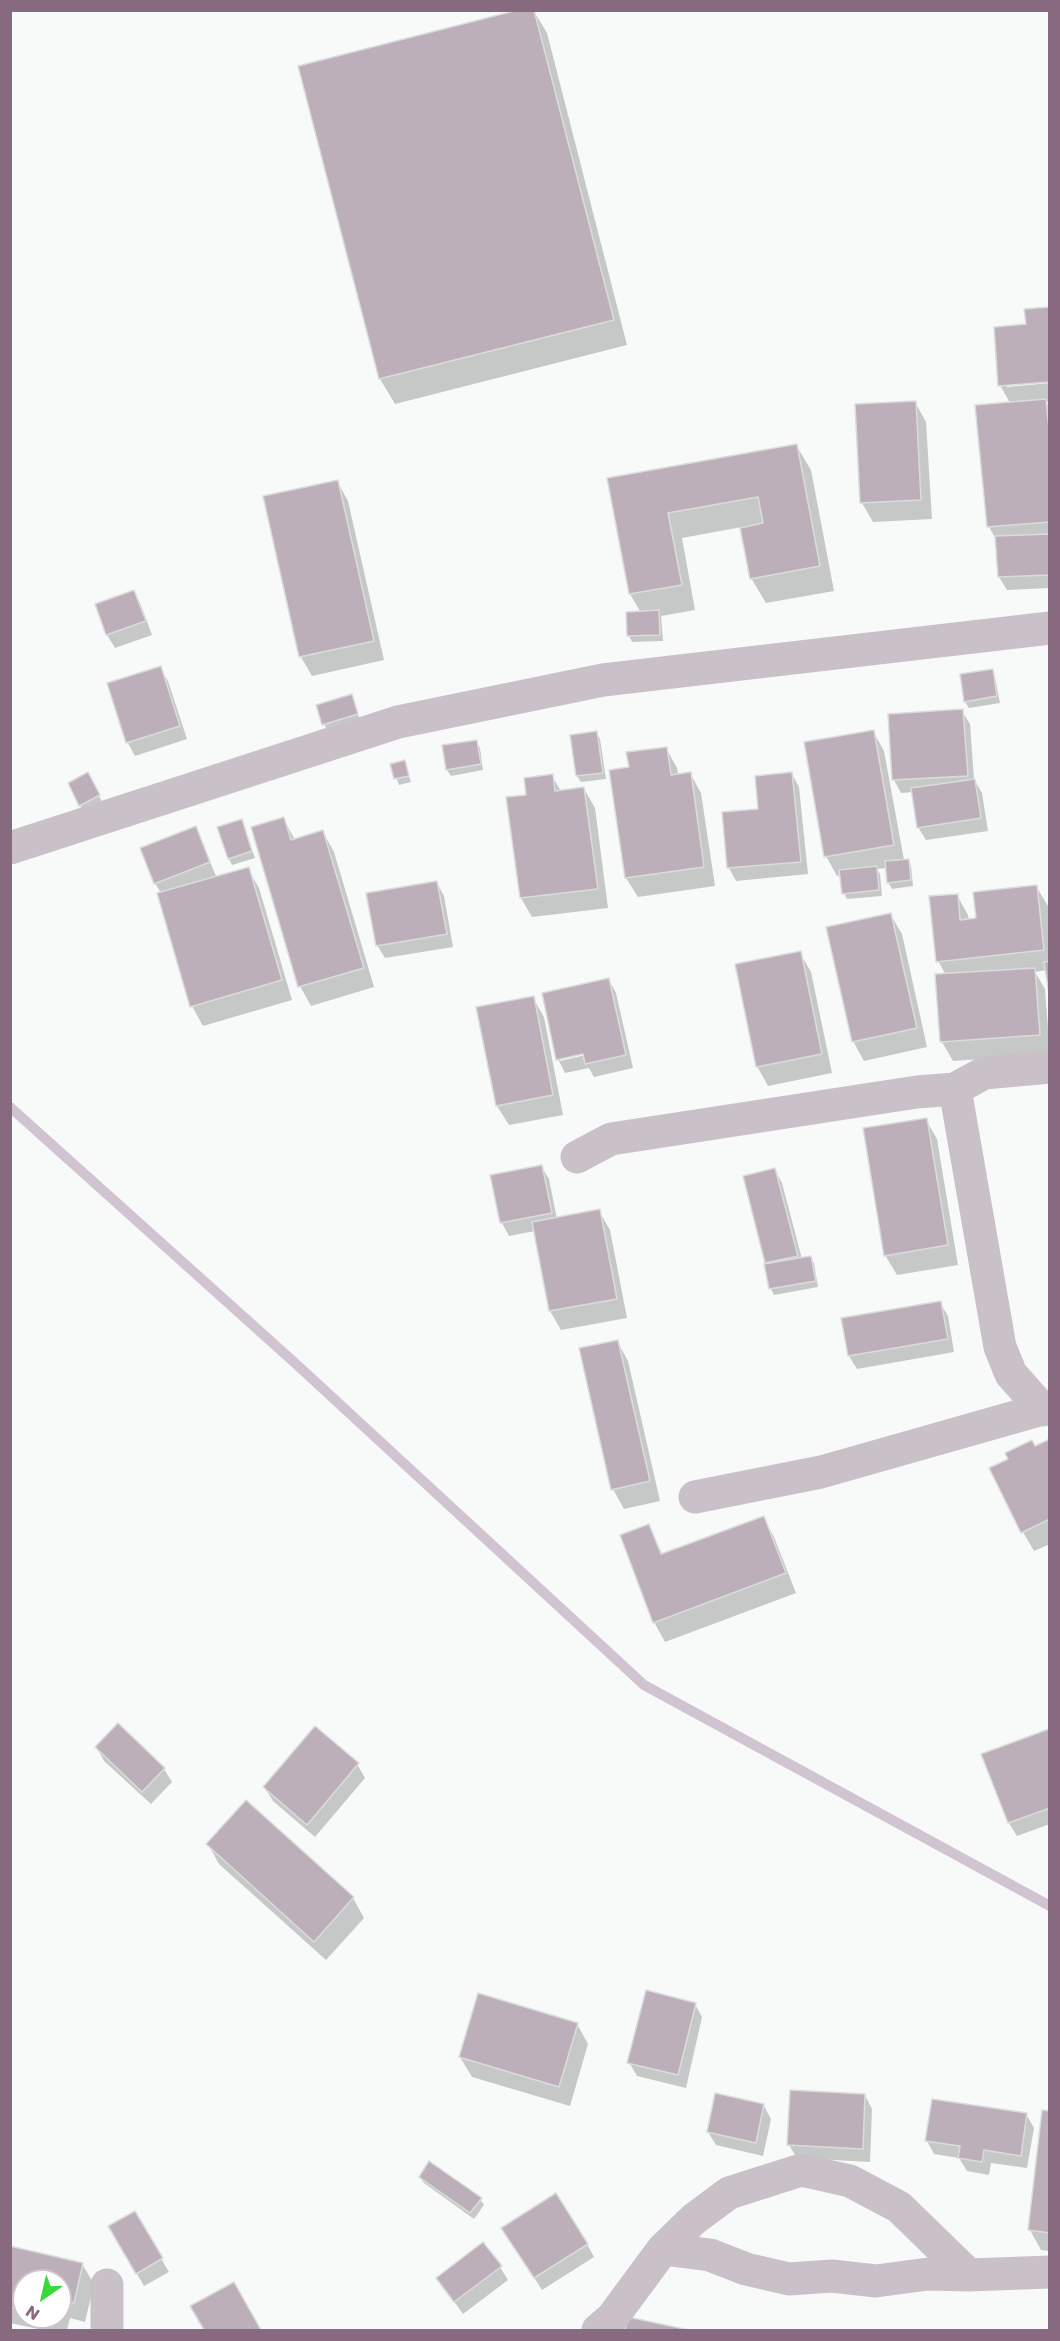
<!DOCTYPE html>
<html>
<head>
<meta charset="utf-8">
<style>
	body { margin:0 }
	#map { position:relative; width:1060px; height:2341px; overflow:hidden; background:#f8faf9; font-family:Poppins,sans-serif }
	canvas { display:block }
	.frame { position:absolute; inset:0; border:12px solid #876a80; pointer-events:none }
	.north { position:absolute; left:12px; top:2269px; width:60px; height:60px; box-sizing:border-box; background:#fff; border:2px solid #cfc3cc; border-radius:50%; rotate:214deg; font-size:16px; font-weight:700; line-height:24px; text-align:center; color:#876a80 }
	.north::after { content:''; display:block; margin:auto; width:21px; height:27px; background:#36db3b; clip-path:polygon(50% 0,100% 100%,50% 72%,0 100%) }
</style>
</head>
<body>
<div id="map">
<canvas width="1060" height="2341"></canvas>
<div class="frame"></div>
<div class="north">N</div>
</div>
<script>
const ctx = document.querySelector('canvas').getContext('2d');
ctx.lineJoin = 'round';
function paint(path, color) {
  ctx.fillStyle = color;
  ctx.fill(path, 'evenodd');
}
function toPath(rows) {
  const path = new Path2D();
  for (const r of rows) {
    path.moveTo(r[0], r[1]);
    for (let i = 2; i < r.length; i += 2) path.lineTo(r[i], r[i + 1]);
  }
  return path;
}
function strokePath(path, color, width, dash) {
  ctx.strokeStyle = color;
  ctx.lineWidth = width;
  ctx.lineCap = dash ? 'butt' : 'round';
  ctx.setLineDash(dash || []);
  ctx.stroke(path);
}
paint(toPath([
	[533,10,547,33,627,345,395,404,380,379],
	[1050,309,1007,384,1007,387,1050,383,1050,402,1046,402,1050,408,1050,588,1007,590,999,577,997,541,989,527,1010,403,1000,385,1028,326],
	[915,402,926,422,932,519,873,522,862,503],
	[796,445,811,470,834,591,766,603,751,578,742,527,682,538,695,610,661,616,663,641,632,642,629,636,641,613,630,594,609,479],
	[337,481,348,501,384,660,312,676,301,657],
	[134,592,141,605,152,635,115,648,107,635,97,605],
	[160,668,168,681,187,739,135,756,128,743,109,684],
	[992,670,995,677,1000,703,969,708,965,702],
	[351,696,360,720,327,730,324,724],
	[962,711,970,724,974,779,982,793,988,831,926,840,918,827,913,792,901,793,894,780],
	[873,731,884,751,904,860,908,860,911,866,913,886,892,889,888,882,887,868,877,869,880,874,882,896,847,899,844,893,842,875,837,876,826,856],
	[597,733,600,739,606,779,581,782,577,776],
	[476,741,480,748,483,770,451,776,447,770],
	[666,748,677,768,678,775,690,773,701,793,715,886,638,897,626,878,630,768],
	[404,762,411,782,399,785,392,765],
	[792,774,799,787,808,874,736,881,729,868,759,811],
	[552,776,561,791,584,789,595,808,608,908,532,917,521,898,508,798,528,796],
	[91,780,102,802,83,811,80,805],
	[283,818,295,840,323,832,334,852,374,987,311,1006,300,986],
	[241,821,255,858,232,865,229,859],
	[195,828,217,878,248,869,259,888,292,1000,203,1026,192,1006,161,893,155,883],
	[437,883,444,896,453,947,385,958,377,945],
	[1036,886,1048,906,1050,922,1050,990,1047,970,1035,972,1045,989,1050,1054,953,1061,942,1042,937,976,946,975,938,961,957,895,968,915,969,921,978,919],
	[890,914,902,934,927,1047,864,1061,853,1041],
	[800,953,811,972,832,1073,768,1086,757,1066],
	[609,980,616,993,633,1068,594,1077,589,1068,565,1073,558,1059],
	[590,1051,590,1054,560,1061,560,1058],
	[533,998,544,1017,563,1115,509,1125,497,1106],
	[926,1120,937,1139,958,1265,897,1275,885,1255],
	[541,1166,549,1179,557,1219,599,1211,610,1230,627,1318,561,1330,550,1311,535,1231,509,1236,502,1223,492,1176],
	[775,1170,782,1183,802,1259,810,1257,814,1263,818,1287,774,1295,771,1289,766,1265],
	[940,1303,948,1316,954,1352,857,1369,849,1356],
	[617,1341,628,1361,660,1501,624,1509,613,1489],
	[1050,1441,1050,1544,1034,1551,1023,1532,1035,1448],
	[763,1517,774,1537,796,1593,665,1642,654,1622,648,1526,663,1555],
	[1049,1731,1050,1824,1017,1836,1009,1823,983,1755],
	[97,1748,164,1769,172,1782,151,1804,104,1761],
	[357,1764,365,1778,315,1837,273,1801,265,1788],
	[247,1802,353,1898,364,1918,326,1960,219,1864,208,1844],
	[695,2004,702,2017,686,2088,637,2076,629,2062],
	[577,2024,588,2044,570,2106,472,2077,460,2057],
	[865,2095,872,2109,870,2162,797,2158,789,2145],
	[764,2106,771,2119,763,2156,716,2145,708,2132],
	[1050,2112,1050,2251,1041,2250,1030,2230],
	[1026,2114,1034,2128,1027,2168,991,2163,989,2175,967,2171,959,2158,934,2154,927,2141],
	[420,2177,480,2199,484,2205,474,2219,424,2183],
	[134,2213,169,2272,144,2286,110,2227],
	[511,2241,587,2244,594,2257,542,2290],
	[10,2247,82,2264,94,2284,85,2322,70,2318,67,2330,43,2330,10,2323],
	[24,2281,60,2281,60,2317,24,2317],
	[500,2267,508,2280,463,2314,438,2279],
	[233,2284,260,2330,206,2330,192,2307],
	[629,2319,681,2330,627,2330]
]), '#0003');
strokePath(toPath([
	[10,1107,295,1363,644,1685,1050,1906]
]), '#d0c4d0', 10);
const building = toPath([
	[518,10,534,10,614,320,379,379,298,66,518,10],
	[1050,307,1050,382,998,386,994,327,1026,324,1024,309,1050,307],
	[1046,399,1050,439,1050,522,987,527,975,405,1046,399],
	[916,401,921,500,860,503,855,404,916,401],
	[797,444,820,566,750,579,740,528,763,523,758,497,668,513,682,585,629,594,607,478,797,444],
	[338,480,374,641,299,657,263,496,338,480],
	[1050,534,1050,575,998,577,995,536,1050,534],
	[134,590,146,621,106,635,95,604,134,590],
	[659,610,660,635,627,636,626,612,659,610],
	[161,666,180,726,126,743,107,683,161,666],
	[993,669,997,696,964,702,960,674,993,669],
	[352,694,358,714,322,725,316,705,352,694],
	[963,709,968,776,892,780,888,714,963,709],
	[874,730,894,845,824,857,804,742,874,730],
	[597,731,603,773,576,776,570,735,597,731],
	[477,740,481,764,446,770,442,745,477,740],
	[667,747,671,775,691,772,704,867,625,878,609,770,629,767,626,752,667,747],
	[405,760,409,776,394,779,390,764,405,760],
	[88,772,100,795,79,806,68,783,88,772],
	[792,772,801,862,727,868,722,812,758,809,755,776,792,772],
	[553,774,555,791,584,787,598,889,520,898,506,797,526,795,524,778,553,774],
	[975,779,981,818,917,828,911,788,975,779],
	[284,817,291,840,323,830,364,968,298,987,251,827,284,817],
	[242,819,252,851,228,859,217,827,242,819],
	[196,826,210,862,154,884,140,848,196,826],
	[909,859,911,880,887,883,885,861,909,859],
	[877,866,879,890,842,894,839,870,877,866],
	[249,867,282,980,190,1007,157,893,249,867],
	[437,881,447,934,376,946,366,893,437,881],
	[1037,885,1044,950,936,962,929,896,958,894,960,920,976,918,973,892,1037,885],
	[891,913,917,1028,852,1042,826,927,891,913],
	[801,951,822,1054,756,1067,735,964,801,951],
	[1050,961,1050,1000,1044,962,1050,961],
	[1035,968,1040,1035,940,1042,935,974,1035,968],
	[609,978,626,1055,585,1064,583,1054,556,1060,542,993,609,978],
	[534,996,553,1095,496,1106,476,1007,534,996],
	[927,1118,948,1245,884,1256,863,1128,927,1118],
	[542,1165,552,1213,500,1223,490,1175,542,1165],
	[775,1168,798,1256,765,1263,743,1176,775,1168],
	[600,1209,617,1299,549,1311,532,1222,600,1209],
	[811,1256,816,1281,769,1289,764,1264,811,1256],
	[941,1301,948,1339,848,1356,841,1318,941,1301],
	[618,1340,650,1481,611,1490,579,1348,618,1340],
	[1050,1439,1050,1519,1021,1533,989,1468,1008,1459,1005,1453,1032,1440,1035,1446,1050,1439],
	[764,1516,786,1573,653,1623,620,1535,649,1524,661,1554,764,1516],
	[118,1723,165,1768,142,1792,95,1747,118,1723],
	[315,1726,359,1763,307,1825,263,1787,315,1726],
	[1049,1729,1050,1808,1008,1823,981,1754,1049,1729],
	[246,1800,354,1897,314,1942,206,1844,246,1800],
	[646,1990,696,2003,678,2075,627,2063,646,1990],
	[478,1993,578,2023,559,2087,459,2057,478,1993],
	[790,2090,865,2094,863,2149,787,2145,790,2090],
	[715,2093,764,2104,756,2143,707,2132,715,2093],
	[932,2099,1027,2113,1021,2156,984,2150,982,2162,958,2158,960,2146,925,2141,932,2099],
	[1042,2110,1050,2111,1050,2233,1028,2230,1042,2110],
	[429,2161,482,2198,470,2213,419,2177,429,2161],
	[556,2193,588,2244,534,2278,501,2228,556,2193],
	[135,2211,163,2258,136,2274,108,2226,135,2211],
	[483,2242,502,2266,454,2302,436,2278,483,2242],
	[10,2246,83,2263,74,2303,60,2300,60,2281,24,2281,24,2310,10,2307,10,2246],
	[234,2282,261,2330,204,2330,190,2306,234,2282],
	[628,2317,689,2330,625,2330,628,2317]
]);
paint(building, '#bcafb9');
strokePath(building, '#dadcdb', 1.5);
strokePath(toPath([
	[10,848,398,722,603,680,1050,628],
	[955,1089,1000,1347,1011,1374,1043,1410],
	[577,1157,611,1139,917,1092,955,1089,984,1073,1050,1067],
	[695,1497,821,1472,1050,1407],
	[663,2249,694,2219,729,2193,801,2170,850,2181,899,2207,969,2275],
	[107,2285,107,2330],
	[598,2330,612,2318,663,2249,710,2255,746,2269,789,2279,832,2276,876,2281,928,2274,969,2275,1050,2272]
]), '#c9c1c7', 33);
</script>
</body>
</html>
